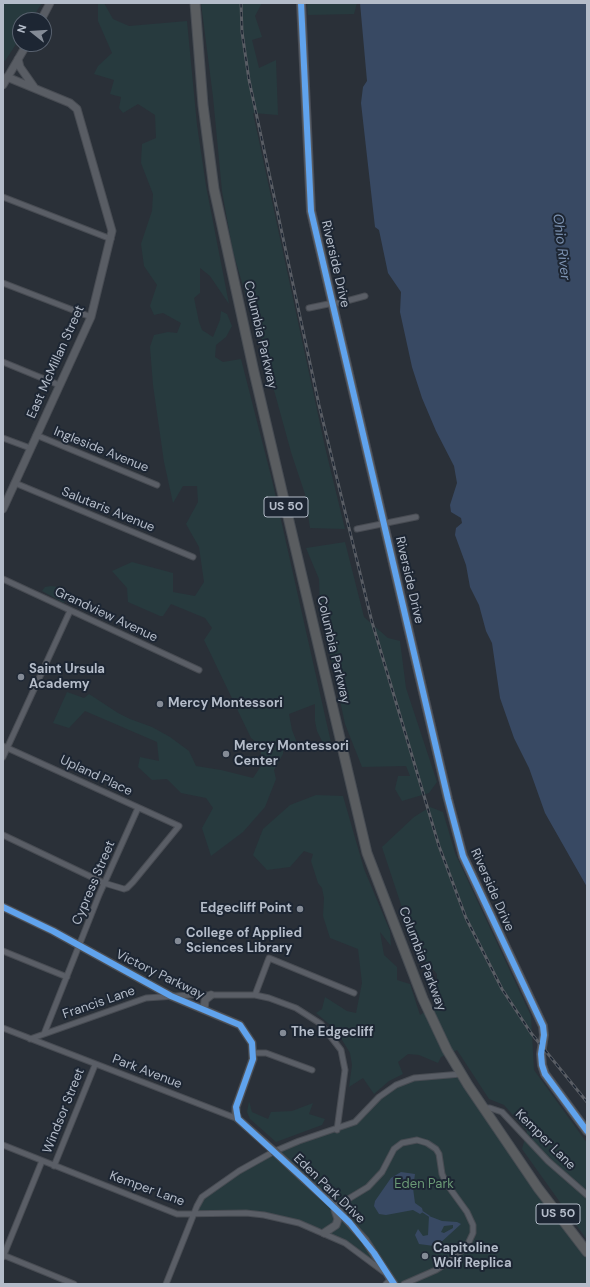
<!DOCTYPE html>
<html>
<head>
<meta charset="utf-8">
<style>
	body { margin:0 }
	#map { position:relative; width:590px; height:1287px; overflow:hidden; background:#2a3038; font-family:"DM Sans",sans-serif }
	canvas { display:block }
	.frame { position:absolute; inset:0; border:4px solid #b4bcc9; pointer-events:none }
	.north { position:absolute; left:12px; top:12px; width:40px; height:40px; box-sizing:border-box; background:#1d2633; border:1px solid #59626f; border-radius:50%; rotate:287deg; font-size:11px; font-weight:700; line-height:16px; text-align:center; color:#b4bcc9 }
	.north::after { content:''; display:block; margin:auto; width:14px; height:18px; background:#848b96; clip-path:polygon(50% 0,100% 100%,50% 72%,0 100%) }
</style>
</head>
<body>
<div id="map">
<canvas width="590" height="1287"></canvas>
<div class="frame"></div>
<div class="north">N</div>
</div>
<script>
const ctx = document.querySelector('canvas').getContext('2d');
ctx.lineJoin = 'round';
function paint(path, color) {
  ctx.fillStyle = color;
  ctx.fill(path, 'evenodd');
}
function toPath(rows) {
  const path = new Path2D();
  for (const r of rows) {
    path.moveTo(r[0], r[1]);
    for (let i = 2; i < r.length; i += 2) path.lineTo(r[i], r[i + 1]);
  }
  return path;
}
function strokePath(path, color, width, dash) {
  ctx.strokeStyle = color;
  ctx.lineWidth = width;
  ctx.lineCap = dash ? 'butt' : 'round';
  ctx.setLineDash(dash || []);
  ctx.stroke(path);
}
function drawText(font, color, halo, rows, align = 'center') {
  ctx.font = font + ' "DM Sans",sans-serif';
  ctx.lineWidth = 4;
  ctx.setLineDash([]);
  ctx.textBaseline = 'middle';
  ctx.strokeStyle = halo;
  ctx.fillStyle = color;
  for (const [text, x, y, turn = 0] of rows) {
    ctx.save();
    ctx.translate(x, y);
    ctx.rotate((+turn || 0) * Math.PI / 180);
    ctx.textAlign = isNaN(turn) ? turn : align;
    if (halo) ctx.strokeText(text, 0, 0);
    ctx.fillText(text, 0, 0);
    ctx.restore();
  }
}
paint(toPath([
	[3,3,42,3,31,20,20,20,20,38,5,61,3,59],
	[98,3,104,3,113,19,129,26,187,21,197,125,206,186,229,304,210,276,200,268,200,293,194,298,199,322,202,330,213,337,220,320,221,311,227,314,232,326,226,337,216,345,215,357,223,362,241,359,272,480,332,747,324,745,317,731,315,721,315,704,289,714,292,730,298,745,284,741,283,754,274,770,276,779,265,807,243,832,211,856,202,828,213,808,206,798,181,793,167,779,152,780,138,767,140,757,159,761,157,742,85,711,69,728,53,723,67,692,84,698,89,694,118,713,130,719,152,727,170,737,189,751,196,766,221,770,253,778,261,766,261,746,251,738,204,640,212,628,205,618,171,604,163,616,160,616,128,602,127,588,112,571,132,562,173,573,173,592,195,596,204,582,199,547,186,524,198,502,197,486,183,486,173,503,164,462,153,385,150,347,154,335,168,332,177,333,181,323,163,313,154,315,150,306,157,285,144,266,141,244,152,211,153,194,141,163,142,144,156,138,155,115,138,104,123,113,119,108,121,97,110,94,114,80,94,74,98,66,112,53,98,21],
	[201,3,262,3,255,16,262,37,252,40,259,68,276,60,278,115,253,113,325,447,345,529,310,528,305,494,291,452,266,361,256,308,248,303,233,252,222,191,213,97],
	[307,3,357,3,354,14,308,15],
	[345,542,364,617,388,638,400,641,406,688,437,782,429,793,402,801,395,789,398,776,410,776,406,766,362,767,345,724,320,607,319,579,306,548],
	[51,586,58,587,63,592,66,598,64,603,42,591,45,587],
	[316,795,343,796,364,869,390,931,391,946,380,932,384,955,397,967,397,980,410,984,420,1015,435,1006,437,974,426,962,409,929,382,847,414,817,430,807,443,812,455,853,531,1016,534,1070,587,1143,587,1240,522,1149,527,1131,504,1105,489,1099,457,1050,441,1057,438,1063,419,1055,408,1054,398,1062,403,1074,389,1081,374,1094,363,1078,349,1087,352,1065,350,1053,336,1030,316,1013,322,1009,325,997,347,1011,356,1013,362,983,358,949,330,938,323,916,324,898,322,888,318,883,311,861,313,854,304,851,290,867,267,870,253,855,263,829,290,805],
	[461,1074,587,1252,587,1284,386,1284,391,1279,360,1253,316,1229,263,1215,194,1213,202,1197,273,1152,348,1126,369,1106,405,1081],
	[249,1101,252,1112,268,1119,271,1112,292,1111,313,1103,309,1114,325,1119,322,1125,276,1142,250,1119,247,1112]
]), '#273a3e');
paint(toPath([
	[360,3,587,3,587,887,545,813,529,768,514,738,500,698,492,643,486,631,479,605,470,587,466,565,455,535,456,528,462,523,461,518,451,512,450,505,457,483,454,466,436,431,422,398,412,367,400,312,401,292,388,273,379,230,375,227,361,103,363,87,367,81],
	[401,1172,415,1174,413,1188,415,1203,422,1208,423,1212,420,1214,413,1210,386,1215,379,1214,374,1206,375,1201,391,1178],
	[429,1216,442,1221,457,1222,461,1224,439,1244,434,1246,419,1244,415,1235,418,1229,423,1236,428,1235],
	[453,1225,453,1228,444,1233,441,1232,444,1226]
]), '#384963');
strokePath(toPath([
	[423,1212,429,1216]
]), '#384963', 1.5);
const street = toPath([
	[3,197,111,239],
	[3,283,91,317],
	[309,308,333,303,339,303,365,296],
	[3,362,59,385],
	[36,435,157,485],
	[3,438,30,448],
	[15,483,193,557],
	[357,529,416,517],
	[3,579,199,670],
	[3,746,179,826,133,882,127,888,124,889,104,883,3,835],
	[3,757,70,611],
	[3,951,67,977],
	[255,995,269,958,354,993],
	[3,1028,238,1119],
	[44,1034,99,895,138,808],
	[30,1039,146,998,191,995,255,995,269,998,296,1008,321,1024,341,1050,345,1070,337,1130],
	[253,1053,266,1053,312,1070],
	[484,1108,490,1108,502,1112,548,1161,587,1195],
	[3,1145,177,1214,246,1213,264,1215,299,1223,345,1243,384,1272],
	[54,1166,95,1065],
	[335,1207,368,1187,382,1172,394,1149,402,1143,417,1140,427,1143,436,1149,439,1154,442,1174,446,1183,467,1212,473,1225,473,1233,467,1246,450,1261,436,1270,404,1284],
	[3,1255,74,1284],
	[3,1257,42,1161],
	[166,1284,197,1206,202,1197,239,1171,273,1152,299,1141,355,1122,379,1097,396,1085,414,1078,461,1074],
	[386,1284,391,1279]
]);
const secondary = toPath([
	[41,20,50,3],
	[18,59,20,67,34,87],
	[3,85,27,44],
	[3,509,91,317,112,231,77,109,70,103,7,77],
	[3,907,53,931,171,996,240,1025,252,1043,253,1059,236,1107,236,1113,238,1119,274,1151],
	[204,1010,205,1000,211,995],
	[305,1180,335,1207,365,1240,394,1284],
	[324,1233,336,1225,338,1219,335,1210]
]);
const primary = toPath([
	[301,3,311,211,448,799,463,856,543,1026,544,1035,541,1054,542,1065,545,1074,587,1131]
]);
const highway = toPath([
	[195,3,203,105,214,189,254,372,367,853,423,999,447,1050,468,1085,538,1188,587,1252]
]);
strokePath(street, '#484c53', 7);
strokePath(secondary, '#484c53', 9);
strokePath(primary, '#484c55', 10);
strokePath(highway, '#474c53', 11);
strokePath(street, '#5a5e66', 5);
strokePath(secondary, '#595d64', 7);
strokePath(primary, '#5c6168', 8);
strokePath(highway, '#5a5d60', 9);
const rail = toPath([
	[241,3,242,32,249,80,319,405,372,622,439,846,466,918,502,989,531,1033,587,1102]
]);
strokePath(rail, '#595d64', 3);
strokePath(rail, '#1d2633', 1.5, [4.5]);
const secondaryBridge = toPath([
	[274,1151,305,1180]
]);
strokePath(secondaryBridge, '#484c53', 9, []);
strokePath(secondaryBridge, '#595d64', 7);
strokePath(toPath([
	[301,3,311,211,448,799,463,856,543,1026,544,1035,541,1054,542,1065,545,1074,587,1131],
	[3,907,53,931,171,996,240,1025,252,1043,253,1059,236,1107,238,1119,305,1180,350,1223,374,1253,394,1284]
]), '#60a3ed', 6);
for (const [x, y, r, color] of [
	[21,677,4,"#848b96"],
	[160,704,4,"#848b96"],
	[226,754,4,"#848b96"],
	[300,909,4,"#848b96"],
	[178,941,4,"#848b96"],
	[283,1033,4,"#848b96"],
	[425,1256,4,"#848b96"]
]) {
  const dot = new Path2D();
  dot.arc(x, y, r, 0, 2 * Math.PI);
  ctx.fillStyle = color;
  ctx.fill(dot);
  strokePath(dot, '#1d2633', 1.5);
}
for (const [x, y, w] of [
	[286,507,44],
	[558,1214,44]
]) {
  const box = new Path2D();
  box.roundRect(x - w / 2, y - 10, w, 20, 3);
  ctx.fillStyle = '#1d2633';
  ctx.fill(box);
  strokePath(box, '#b4bcc9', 1);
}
drawText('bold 12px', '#b4bcc9', null, [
	["US 50",286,507],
	["US 50",558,1214]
]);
drawText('13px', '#b4bcc9', '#1d2633', [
	["Riverside Drive",335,264,77],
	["Columbia Parkway",260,335,77],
	["East McMillan Street",56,362,-66],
	["Ingleside Avenue",101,450,22],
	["Salutaris Avenue",108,510,22],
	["Riverside Drive",409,580,77],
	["Grandview Avenue",106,615,25],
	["Columbia Parkway",333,650,77],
	["Upland Place",96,776,25],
	["Cypress Street",94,883,-67],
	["Riverside Drive",492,890,66],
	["Columbia Parkway",422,959,69],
	["Victory Parkway",160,975,26],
	["Francis Lane",99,1003,-19],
	["Park Avenue",147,1072,21],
	["Windsor Street",64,1111,-68],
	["Kemper Lane",545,1140,45],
	["Kemper Lane",147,1189,20],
	["Eden Park Drive",329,1189,44]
]);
drawText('bold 13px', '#b4bcc9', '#1d2633', [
	["Saint Ursula",29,670],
	["Academy",29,685],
	["Mercy Montessori",168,704],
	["Mercy Montessori",234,747],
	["Center",234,762],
	["Edgecliff Point",292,909,"right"],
	["College of Applied",186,934],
	["Sciences Library",186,949],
	["The Edgecliff",291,1033],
	["Capitoline",433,1249],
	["Wolf Replica",433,1264]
], 'left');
drawText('13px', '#6b9a76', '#1d2633', [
	["Eden Park",424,1185]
]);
drawText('italic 14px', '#7c92b1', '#1d2633', [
	["Ohio River",561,247,83]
]);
</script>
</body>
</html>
